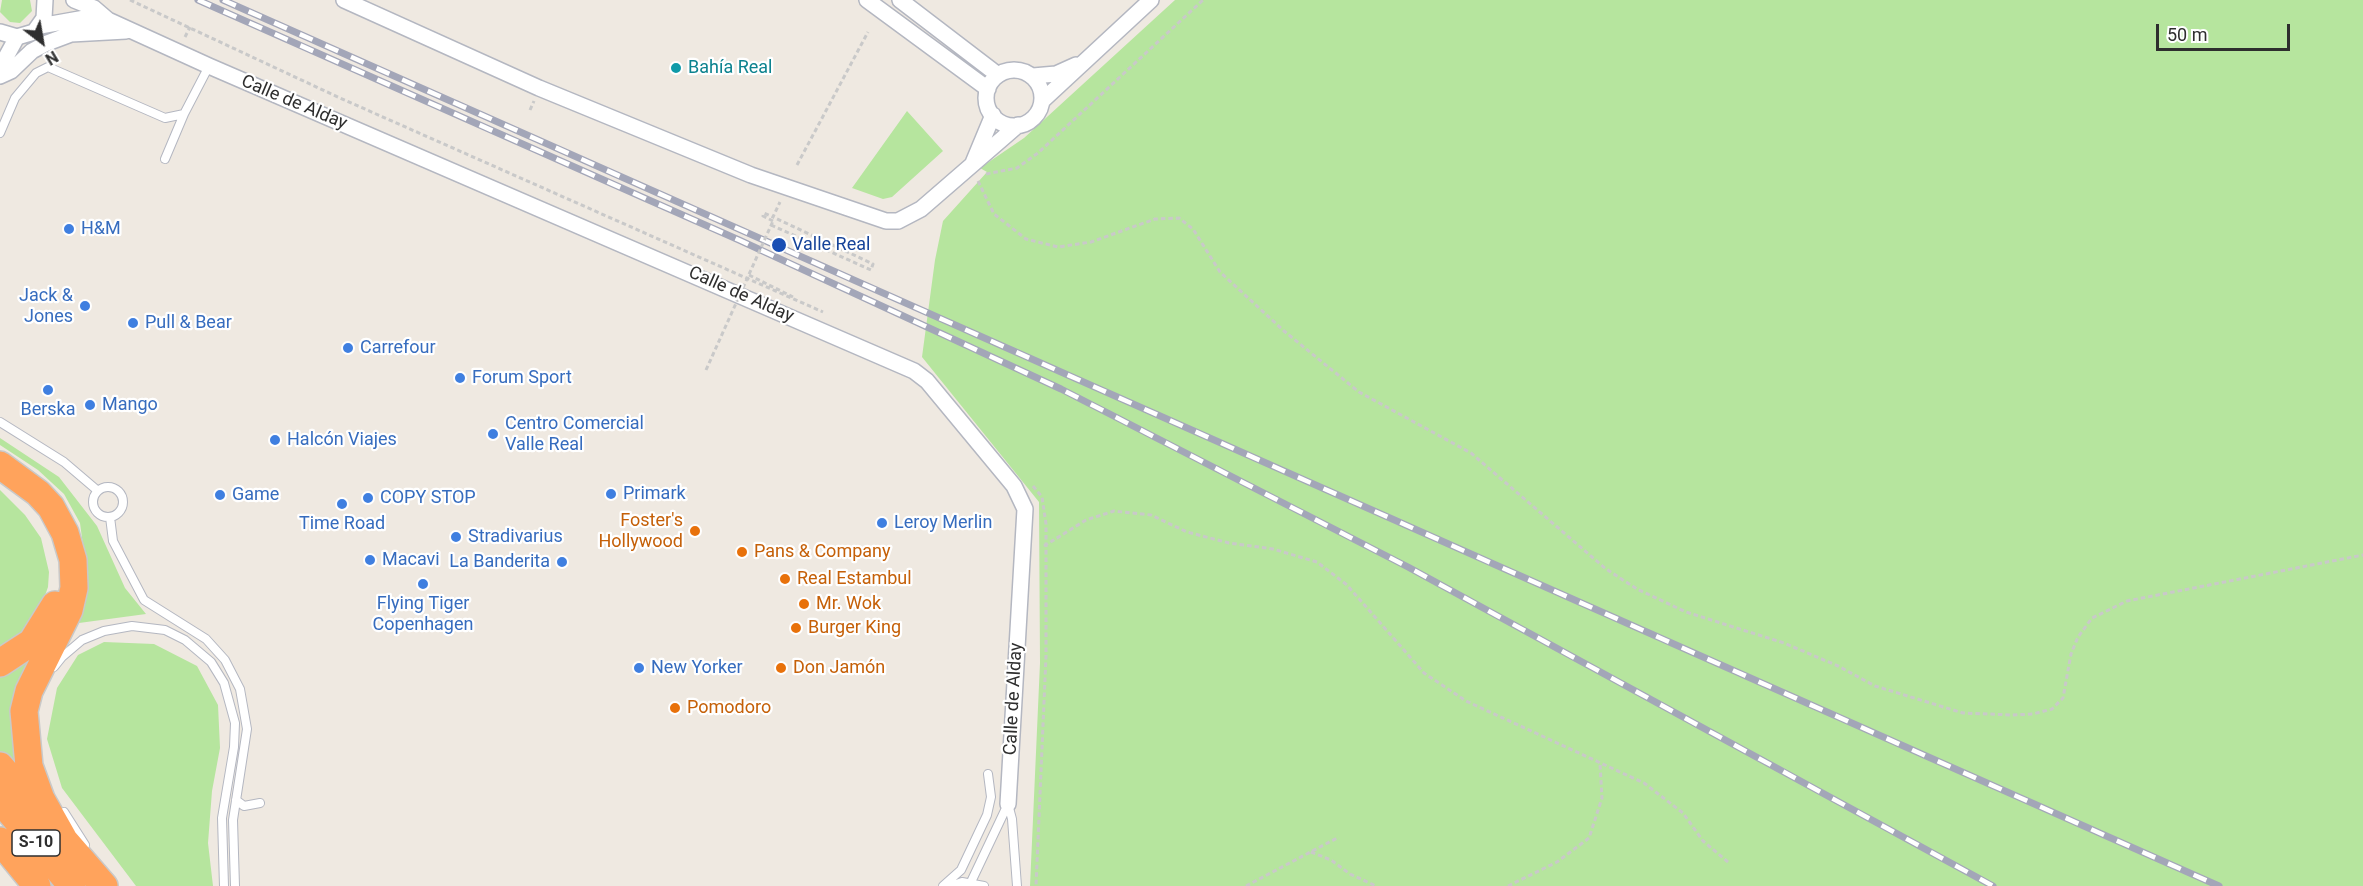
<!DOCTYPE html>
<html>
<head>
<meta charset="utf-8">
<style>
	body { margin:0 }
	#map { position:relative; width:2363px; height:886px; overflow:hidden; background:#efe9e1; font-family:Roboto,sans-serif }
	canvas { display:block }
	.north { position:absolute; left:12px; top:12px; width:60px; height:60px; -webkit-text-stroke:4px #fff; paint-order:stroke; rotate:149deg; font-size:16px; font-weight:700; line-height:24px; text-align:center; color:#2e2e2e }
	.north::after { content:''; display:block; margin:auto; width:21px; height:27px; background:#2e2e2e; clip-path:polygon(50% 0,100% 100%,50% 72%,0 100%) }
	.scale { position:absolute; left:2156px; top:24px; width:134px; height:27px; box-sizing:border-box; border:3px solid #2e2e2e; border-top:0; padding-left:8px; font-size:18px; line-height:21px; white-space:nowrap; color:#2e2e2e; -webkit-text-stroke:4px #fff; paint-order:stroke }
</style>
</head>
<body>
<div id="map">
<canvas width="2363" height="886"></canvas>
<div class="north">N</div>
<div class="scale">50 m</div>
</div>
<script>
const ctx = document.querySelector('canvas').getContext('2d');
ctx.lineJoin = 'round';
function paint(path, color) {
  ctx.fillStyle = color;
  ctx.fill(path, 'evenodd');
}
function toPath(rows) {
  const path = new Path2D();
  for (const r of rows) {
    if (r.length === 3) {
      path.moveTo(r[0] + r[2], r[1]);
      path.arc(r[0], r[1], r[2], 0, 2 * Math.PI);
      continue;
    }
    path.moveTo(r[0], r[1]);
    for (let i = 2; i < r.length; i += 2) path.lineTo(r[i], r[i + 1]);
  }
  return path;
}
function strokePath(path, color, width, dash) {
  ctx.strokeStyle = color;
  ctx.lineWidth = width;
  ctx.lineCap = dash ? 'butt' : 'round';
  ctx.setLineDash(dash || []);
  ctx.stroke(path);
}
function drawText(font, color, halo, rows, align = 'center') {
  ctx.font = font + ' Roboto,sans-serif';
  ctx.lineWidth = 4.5;
  ctx.setLineDash([]);
  ctx.textBaseline = 'middle';
  ctx.strokeStyle = halo;
  ctx.fillStyle = color;
  for (const [text, x, y, turn = 0] of rows) {
    ctx.save();
    ctx.translate(x, y);
    ctx.rotate((+turn || 0) * Math.PI / 180);
    ctx.textAlign = isNaN(turn) ? turn : align;
    if (halo) ctx.strokeText(text, 0, 0);
    ctx.fillText(text, 0, 0);
    ctx.restore();
  }
}
paint(toPath([
	[2,0,30,0,32,11,20,23,10,22,0,12],
	[1175,0,2363,0,2363,886,1030,886,1040,663,1039,502,922,357,935,260,943,221,987,172,980,168,1024,138],
	[907,111,943,151,892,197,883,199,852,188],
	[0,438,59,477,97,526,125,588,146,614,79,623,87,575,80,523,64,494,38,470,0,445],
	[0,490,25,515,41,538,49,572,48,587,41,607,29,628,0,650],
	[104,642,154,644,197,666,218,705,220,748,212,791,208,843,213,886,136,886,62,788,47,739,57,688,78,655],
	[35,655,19,774,0,755,0,674]
]), '#b6e59e');
const lane = toPath([
	[0,133,15,98,36,73,48,67,165,118,184,114,209,66],
	[165,159,184,114],
	[0,422,64,462,98,491],
	[108,502,15],
	[110,517,113,541,144,600,206,639,225,660,240,689,247,729,233,820,235,886],
	[54,667,62,657,82,640,104,631,132,626,165,630,185,640,211,662,224,683,235,723,234,747,222,818,224,886],
	[236,800,244,806,260,803],
	[1008,804,1012,819,1017,886],
	[64,812,85,845],
	[971,882,1008,804],
	[943,886,961,870,987,815,991,797,988,774],
	[951,886,962,882,984,886]
]);
const street = toPath([
	[74,0,94,8,108,20,209,66,914,371,927,381,1014,486,1025,509,1008,804],
	[344,0,539,88,751,175,886,221,898,221,921,209,1018,125],
	[867,0,988,89],
	[900,0,998,75],
	[40,26,85,18,108,20],
	[0,32,17,37,34,32,44,18,45,0],
	[0,68,17,37],
	[1014,98,28],
	[0,76,11,71,32,51,47,43,71,34,126,31],
	[1033,76,1056,74,1076,65],
	[1042,101,1151,0],
	[973,163,993,115]
]);
const highway = toPath([
	[0,465,38,493,51,507,65,533,73,560,74,588,69,610,29,691,24,711,29,766,41,799,63,838],
	[0,663,32,642,55,605],
	[0,766,104,886],
	[0,800,72,886],
	[0,841,37,886]
]);
strokePath(lane, '#b4b7c1', 10);
strokePath(street, '#b4b7c1', 18);
strokePath(highway, '#c9c9c9', 30);
strokePath(toPath([
	[130,0,340,98,823,312],
	[185,37,190,27],
	[530,110,534,101],
	[797,165,868,32],
	[986,174,1017,168,1038,153,1203,0],
	[978,181,994,214,1026,239,1058,247,1091,242,1155,219,1179,218,1193,229,1220,272,1284,331,1359,392,1471,453,1606,569,1637,589,1686,612,1784,643,1838,666,1875,686,1963,713,2012,715,2033,714,2052,709,2063,698,2071,654,2078,637,2092,618,2127,601,2363,555],
	[773,221,763,216,764,213,773,217,780,202],
	[771,225,871,270,873,264,773,217],
	[749,275,793,297],
	[1033,486,1042,497,1046,524,1046,656,1036,886],
	[1044,546,1086,520,1114,511,1151,515,1187,532,1229,543,1273,549,1317,562,1347,585,1424,673,1466,701,1644,783,1683,813,1703,841,1728,862],
	[1311,852,1331,860,1350,874,1376,886],
	[1246,886,1339,837],
	[1508,886,1557,862,1589,838,1602,798,1600,764]
]), '#c9c9c9', 3, [4.5, 3]);
strokePath(lane, '#fff', 8);
strokePath(street, '#fff', 15);
strokePath(highway, '#ffa35c', 27);
const rail = toPath([
	[198,0,739,240,1061,389,1408,567,1993,886],
	[223,0,2219,886]
]);
strokePath(rail, '#a3a6b8', 7);
strokePath(rail, '#fff', 4.5, [14]);
strokePath(toPath([
	[706,370,773,221]
]), '#c9c9c9', 3, [4.5, 3]);
for (const [x, y, r, color] of [
	[676,68,6,"#0f9aa8"],
	[69,229,6,"#3f7fe0"],
	[779,245,8,"#1a4fb4"],
	[85,306,6,"#3f7fe0"],
	[133,323,6,"#3f7fe0"],
	[348,348,6,"#3f7fe0"],
	[460,378,6,"#3f7fe0"],
	[48,390,6,"#3f7fe0"],
	[90,405,6,"#3f7fe0"],
	[493,434,6,"#3f7fe0"],
	[275,440,6,"#3f7fe0"],
	[611,494,6,"#3f7fe0"],
	[220,495,6,"#3f7fe0"],
	[368,498,6,"#3f7fe0"],
	[342,504,6,"#3f7fe0"],
	[882,523,6,"#3f7fe0"],
	[695,531,6,"#e8710a"],
	[456,537,6,"#3f7fe0"],
	[742,552,6,"#e8710a"],
	[370,560,6,"#3f7fe0"],
	[562,562,6,"#3f7fe0"],
	[785,579,6,"#e8710a"],
	[423,584,6,"#3f7fe0"],
	[804,604,6,"#e8710a"],
	[796,628,6,"#e8710a"],
	[639,668,6,"#3f7fe0"],
	[781,668,6,"#e8710a"],
	[675,708,6,"#e8710a"]
]) {
  const dot = new Path2D();
  dot.arc(x, y, r, 0, 2 * Math.PI);
  ctx.fillStyle = color;
  ctx.fill(dot);
  strokePath(dot, '#fff', 2);
}
for (const [x, y, w] of [
	[36,843,48]
]) {
  const box = new Path2D();
  box.roundRect(x - w / 2, y - 13, w, 26, 4.5);
  ctx.fillStyle = '#fff';
  ctx.fill(box);
  strokePath(box, '#2e2e2e', 1.5);
}
drawText('bold 16px', '#2e2e2e', null, [
	["S-10",36,843]
]);
drawText('18px', '#0d838f', '#fff', [
	["Bahía Real",688,68]
], 'left');
drawText('18px', '#2e2e2e', '#fff', [
	["Calle de Alday",294,103,23],
	["Calle de Alday",741,295,24],
	["Calle de Alday",1014,699,-87]
]);
drawText('18px', '#366cbe', '#fff', [
	["H&M",81,229],
	["Jack &",73,296,"right"],
	["Jones",73,317,"right"],
	["Pull & Bear",145,323],
	["Carrefour",360,348],
	["Forum Sport",472,378],
	["Mango",102,405],
	["Berska",48,410,"center"],
	["Centro Comercial",505,424],
	["Valle Real",505,445],
	["Halcón Viajes",287,440],
	["Primark",623,494],
	["Game",232,495],
	["COPY STOP",380,498],
	["Leroy Merlin",894,523],
	["Time Road",342,524,"center"],
	["Stradivarius",468,537],
	["Macavi",382,560],
	["La Banderita",550,562,"right"],
	["Flying Tiger",423,604,"center"],
	["Copenhagen",423,625,"center"],
	["New Yorker",651,668]
], 'left');
drawText('18px', '#164399', '#fff', [
	["Valle Real",792,245]
], 'left');
drawText('18px', '#c56008', '#fff', [
	["Foster's",683,521,"right"],
	["Hollywood",683,542,"right"],
	["Pans & Company",754,552],
	["Real Estambul",797,579],
	["Mr. Wok",816,604],
	["Burger King",808,628],
	["Don Jamón",793,668],
	["Pomodoro",687,708]
], 'left');
</script>
</body>
</html>
